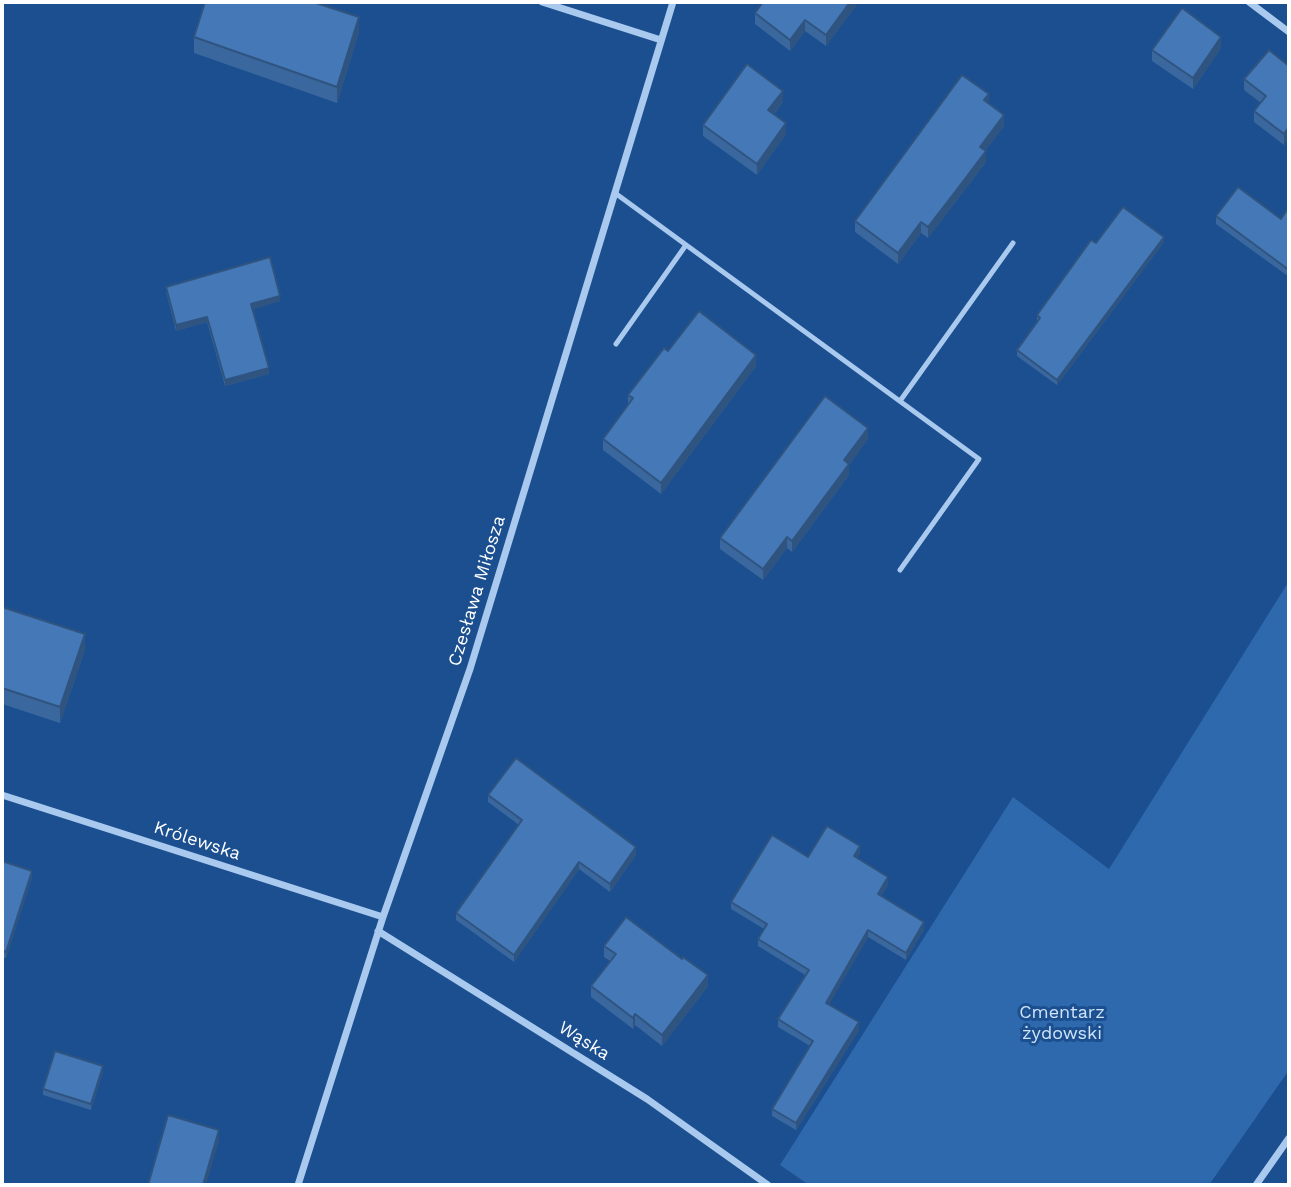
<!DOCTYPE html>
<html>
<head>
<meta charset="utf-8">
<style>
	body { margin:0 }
	#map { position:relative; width:1291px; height:1187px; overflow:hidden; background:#1b4f8f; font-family:"Work Sans",sans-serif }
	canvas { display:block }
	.frame { position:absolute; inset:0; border:4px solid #fff; pointer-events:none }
</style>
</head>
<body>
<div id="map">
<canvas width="1291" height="1187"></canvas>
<div class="frame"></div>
</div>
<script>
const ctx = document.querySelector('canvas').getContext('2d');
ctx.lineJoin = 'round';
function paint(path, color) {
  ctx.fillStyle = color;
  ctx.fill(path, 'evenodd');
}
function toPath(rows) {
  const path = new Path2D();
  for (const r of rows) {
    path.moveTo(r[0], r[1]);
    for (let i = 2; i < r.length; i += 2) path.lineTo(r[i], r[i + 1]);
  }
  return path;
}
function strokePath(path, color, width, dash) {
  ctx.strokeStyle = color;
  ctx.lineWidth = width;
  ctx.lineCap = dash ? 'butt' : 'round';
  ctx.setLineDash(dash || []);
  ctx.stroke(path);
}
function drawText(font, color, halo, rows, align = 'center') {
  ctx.font = font + ' "Work Sans",sans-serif';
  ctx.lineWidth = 6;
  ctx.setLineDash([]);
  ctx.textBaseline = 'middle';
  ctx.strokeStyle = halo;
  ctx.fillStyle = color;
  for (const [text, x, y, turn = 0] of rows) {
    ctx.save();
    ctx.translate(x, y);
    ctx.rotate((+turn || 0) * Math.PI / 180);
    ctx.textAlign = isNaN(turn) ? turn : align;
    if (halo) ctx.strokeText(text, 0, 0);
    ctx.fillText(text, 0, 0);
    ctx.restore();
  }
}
paint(toPath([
	[1289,581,1289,1070,1209,1185,809,1185,780,1165,1013,797,1109,869]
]), '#2e69ad');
strokePath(toPath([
	[615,193,979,459,900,570],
	[616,344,686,245],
	[900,401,1013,243]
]), '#a9c9ee', 5);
strokePath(toPath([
	[542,2,661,40],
	[1249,2,1289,32],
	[2,795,383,917],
	[378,931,647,1099,768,1185],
	[298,1185,383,917,470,669,673,2],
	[1256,1185,1289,1138]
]), '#a9c9ee', 7);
paint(toPath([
	[857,2,857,4,826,46,805,31,790,51,755,24,755,13],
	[359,32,337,103,194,53,194,37],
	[1221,48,1193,89,1152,61,1152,50],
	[1289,66,1284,145,1254,122,1254,111,1261,103,1244,90,1244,79],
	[783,102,774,114,786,134,757,175,703,136,703,125],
	[989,103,1004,126,985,151,986,162,928,238,921,233,898,264,855,232,855,221],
	[1289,207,1289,277,1216,224,1216,216,1281,219],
	[1164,242,1057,385,1017,356,1017,350,1037,321,1037,315,1096,243],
	[166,287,280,301,253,309,269,374,225,386,207,322,176,331,166,292],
	[668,351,756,366,661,494,603,450,603,439,628,405,628,395],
	[868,439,849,465,849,475,792,552,787,548,763,580,720,549,720,538],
	[2,607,85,650,60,723,2,704],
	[488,795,636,855,610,892,579,869,514,962,456,920,456,913,519,825,488,802],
	[860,853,857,858,888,885,881,896,924,929,906,960,868,937,829,1004,859,1030,796,1130,772,1116,772,1109,810,1046,778,1027,778,1019,805,975,758,946,758,939,764,929,731,909,731,902],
	[2,861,32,877,6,958,2,957],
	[604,946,708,986,662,1046,635,1025,633,1029,591,997,591,986,610,961,604,957],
	[103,1071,91,1110,43,1095,43,1089]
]), '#3a679d');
paint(toPath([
	[850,2,857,2,857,4,826,46,826,35],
	[359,17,359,32,337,103,337,87],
	[805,20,805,31,790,51,790,40],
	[1221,37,1221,48,1193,89,1193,78],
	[783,91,783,102,768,121,768,110],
	[989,94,989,105,984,100],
	[1004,115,1004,126,980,158,980,147],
	[786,123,786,134,757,175,757,164],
	[1289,127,1289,138,1284,145,1284,134],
	[986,151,986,162,928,238,928,227],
	[921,222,921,233,898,264,898,253],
	[1164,237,1164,242,1057,385,1057,380],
	[280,296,280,301,251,310,251,304],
	[207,317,207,322,176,331,176,325],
	[756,355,756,366,661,494,661,483],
	[269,368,269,374,225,386,225,380],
	[868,428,868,439,849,465,849,475,792,552,792,541,844,460],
	[787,537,787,548,763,580,763,569],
	[85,634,85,650,60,723,60,707],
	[860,846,860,853,854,864,854,856],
	[636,847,636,855,610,892,610,884],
	[579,862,579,869,514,962,514,955],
	[32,871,32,877,6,958,6,952],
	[888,877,888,885,878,901,878,894],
	[924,922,924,929,906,960,906,953],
	[868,930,868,937,826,1010,826,1003],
	[708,975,708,986,662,1046,662,1035],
	[635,1014,635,1025,633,1029,633,1018],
	[859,1022,859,1030,796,1130,796,1123],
	[103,1066,103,1071,91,1110,91,1104],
	[219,1130,219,1141,206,1185,203,1185]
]), '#305480');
const building = toPath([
	[205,2,313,2,359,17,337,87,194,37,205,2],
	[763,2,850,2,826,35,805,20,790,40,755,13,763,2],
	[1182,8,1221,37,1193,78,1152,50,1182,8],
	[1269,50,1289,66,1289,127,1284,134,1254,111,1266,96,1244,79,1269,50],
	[747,64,783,91,768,110,786,123,757,164,703,125,747,64],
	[962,75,989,94,984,100,1004,115,980,147,986,151,955,192,928,227,921,222,898,253,855,221,962,75],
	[1238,187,1281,219,1289,207,1289,270,1216,216,1238,187],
	[1123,207,1164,237,1057,380,1017,350,1040,318,1037,315,1091,240,1096,243,1123,207],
	[270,257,280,296,251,304,269,368,225,380,207,317,176,325,166,287,270,257],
	[699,311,756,355,661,483,603,439,633,398,628,395,664,348,668,351,699,311],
	[825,396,868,428,844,460,849,464,792,541,787,537,763,569,720,538,825,396],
	[2,607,85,634,60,707,2,688,2,607],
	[516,758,636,847,610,884,579,862,514,955,456,913,522,820,488,795,516,758],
	[827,826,860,846,854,856,888,877,878,894,924,922,906,953,868,930,826,1003,859,1022,796,1123,772,1109,813,1041,778,1019,809,970,758,939,767,924,731,902,772,835,808,857,827,826],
	[2,861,32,871,6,952,2,951,2,861],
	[626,917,682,959,683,957,708,975,662,1035,635,1014,633,1018,591,986,616,954,604,946,626,917],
	[55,1051,103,1066,91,1104,43,1089,55,1051],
	[168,1115,219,1130,203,1185,148,1185,168,1115]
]);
paint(building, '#4478b7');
strokePath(building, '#305480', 2);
drawText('18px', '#fff', '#1b4f8f', [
	["Czesława Miłosza",477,591,-73],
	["Królewska",197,841,18],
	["Wąska",584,1041,32]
]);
drawText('18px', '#cfe3fa', '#1b4f8f', [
	["Cmentarz",1062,1013],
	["żydowski",1062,1034]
]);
</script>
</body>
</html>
